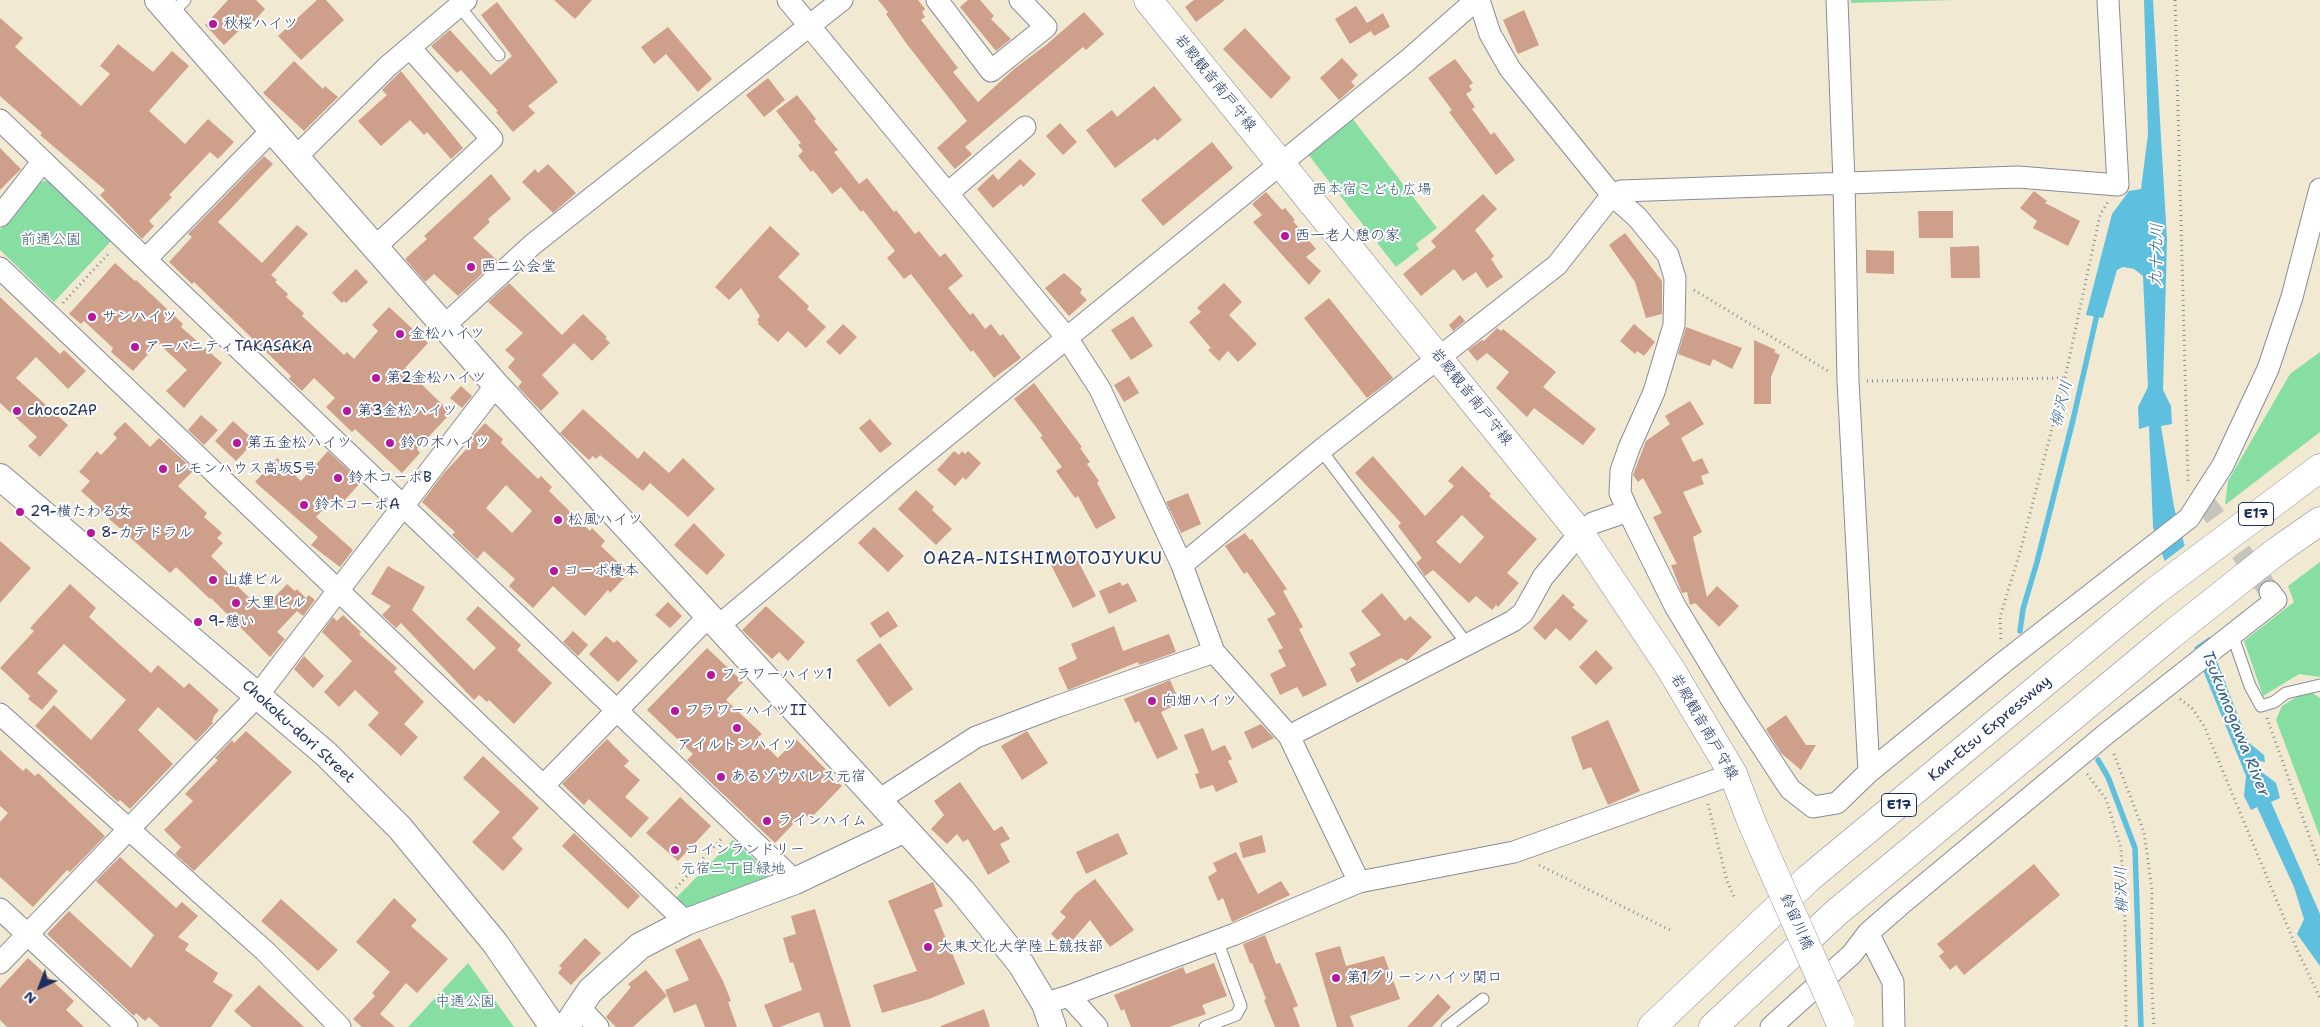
<!DOCTYPE html>
<html>
<head>
<meta charset="utf-8">
<style>
	body { margin:0 }
	#map { position:relative; width:2320px; height:1027px; overflow:hidden; background:#f2e9d2; font-family:"Shantell Sans",sans-serif }
	canvas { display:block }
	.north { position:absolute; left:15px; top:962px; width:50px; height:50px; -webkit-text-stroke:4px #fff; paint-order:stroke; rotate:223deg; font-size:14px; font-weight:700; line-height:20px; text-align:center; color:#1b2f5e }
	.north::after { content:''; display:block; margin:auto; width:18px; height:22px; background:#1b2f5e; clip-path:polygon(50% 0,100% 100%,50% 72%,0 100%) }
</style>
</head>
<body>
<div id="map">
<canvas width="2320" height="1027"></canvas>
<div class="north">N</div>
</div>
<script>
const ctx = document.querySelector('canvas').getContext('2d');
ctx.lineJoin = 'round';
function paint(path, color) {
  ctx.fillStyle = color;
  ctx.fill(path, 'evenodd');
}
function toPath(rows) {
  const path = new Path2D();
  for (const r of rows) {
    path.moveTo(r[0], r[1]);
    for (let i = 2; i < r.length; i += 2) path.lineTo(r[i], r[i + 1]);
  }
  return path;
}
function strokePath(path, color, width, dash) {
  ctx.strokeStyle = color;
  ctx.lineWidth = width;
  ctx.lineCap = dash ? 'butt' : 'round';
  ctx.setLineDash(dash || []);
  ctx.stroke(path);
}
function drawText(font, color, halo, rows, align = 'center') {
  ctx.font = font + ' "Shantell Sans","Klee One",sans-serif';
  ctx.lineWidth = 4;
  ctx.setLineDash([]);
  ctx.textBaseline = 'middle';
  ctx.strokeStyle = halo;
  ctx.fillStyle = color;
  for (const [text, x, y, turn = 0] of rows) {
    ctx.save();
    ctx.translate(x, y);
    ctx.rotate((+turn || 0) * Math.PI / 180);
    ctx.textAlign = isNaN(turn) ? turn : align;
    if (halo) ctx.strokeText(text, 0, 0);
    ctx.fillText(text, 0, 0);
    ctx.restore();
  }
}
paint(toPath([
	[1851,0,1954,0,1851,3],
	[1352,118,1437,228,1416,244,1419,249,1396,267,1307,153],
	[51,180,113,239,54,302,0,250,0,230,40,182],
	[2320,352,2320,432,2225,505,2228,481,2290,374],
	[2320,562,2320,677,2299,674,2263,696,2244,641,2294,602,2288,586],
	[2311,692,2320,698,2320,837,2276,720,2282,706,2298,696],
	[733,840,767,871,769,879,687,908,676,898],
	[468,963,514,1027,408,1027]
]), '#86dea3');
paint(toPath([
	[2144,0,2153,0,2167,240,2163,390,2171,406,2172,424,2161,426,2174,507,2215,656,2248,742,2264,755,2265,762,2255,760,2258,769,2276,783,2280,798,2271,802,2320,914,2320,966,2297,934,2304,919,2294,887,2257,807,2251,810,2244,796,2246,776,2196,653,2153,527,2149,426,2139,429,2138,407,2148,387,2143,276,2134,269,2123,267,2117,270,2103,318,2086,315,2112,214,2129,191,2141,189,2148,134]
]), '#5fbfde');
paint(toPath([
	[2187,544,2212,635,2192,649,2162,563]
]), '#f2e9d2');
strokePath(toPath([
	[2020,631,2023,609,2037,562,2073,420,2098,310],
	[2098,760,2108,777,2135,848,2141,1027]
]), '#5fbfde', 5.5);
paint(toPath([
	[228,0,256,0,265,9,251,25,248,22,224,45,205,25],
	[317,0,326,0,344,20,301,60,278,36],
	[554,0,592,0,575,19],
	[878,0,918,0,925,9,922,12,925,17,921,20,958,68,953,72,978,102,1014,69,1046,45,1084,12,1104,34,1086,50,1083,47,965,147,972,154,955,169,937,148,967,121,906,43,886,14,888,12],
	[968,0,980,0,994,16,991,19,1011,39,996,51,960,7],
	[1194,0,1225,0,1196,22,1185,7],
	[497,2,558,82,528,106,535,113,513,132,496,112,498,111,461,70,457,73,431,46,450,30,491,75,512,56,481,15],
	[1356,6,1367,23,1383,13,1390,27,1374,36,1371,31,1350,44,1335,19],
	[1524,10,1539,45,1518,54,1503,20],
	[0,18,23,38,15,47,81,106,110,74,100,66,118,44,153,72,172,51,189,66,149,111,185,144,208,119,234,142,218,159,210,152,169,195,172,197,149,221,154,226,142,239,100,195,105,190,40,135,42,133,0,96],
	[668,27,712,79,698,92,666,54,654,64,641,47],
	[1245,28,1291,78,1271,99,1223,49],
	[1342,58,1358,75,1351,82,1355,86,1339,100,1320,78],
	[1455,59,1473,83,1469,86,1472,90,1466,94,1475,107,1472,109,1491,135,1494,132,1515,160,1496,175,1449,112,1452,110,1428,78],
	[294,61,323,89,325,86,338,97,304,131,263,93],
	[401,71,463,148,451,159,427,132,424,135,410,120,381,146,358,121,387,95,382,90],
	[768,78,785,100,764,117,746,95],
	[1154,86,1182,120,1157,141,1155,138,1115,168,1086,130,1112,110,1117,117],
	[797,95,816,119,814,121,838,150,834,152,859,184,867,178,894,212,896,210,915,234,919,231,940,257,945,253,963,276,948,288,970,315,973,313,985,329,991,324,1000,336,1003,334,1021,358,994,378,973,350,971,352,911,274,904,279,887,258,895,251,863,210,861,212,841,187,832,194,813,170,811,172,798,156,803,151,798,145,801,143,776,111],
	[1060,123,1077,142,1063,155,1046,136],
	[1212,142,1233,168,1163,226,1141,200],
	[0,148,21,169,0,190],
	[264,156,273,164,218,222,262,263,297,225,308,234,271,275,277,280,275,282,288,294,286,297,304,313,302,316,344,355,347,352,354,359,378,331,372,325,389,307,428,343,405,368,451,413,417,449,420,453,402,473,355,429,352,432,326,407,335,398,314,378,302,391,289,379,291,376,194,282,192,284,169,262,192,237,188,234],
	[1020,159,1036,174,1023,187,1021,184,993,208,977,189,993,174,998,180],
	[548,164,576,193,553,213,522,182,535,169,538,173],
	[491,174,511,199,488,219,490,222,473,238,497,260,458,296,434,274,425,282,405,259,427,239,424,236],
	[2034,191,2047,201,2045,203,2080,221,2068,246,2033,228,2037,221,2020,208],
	[1266,192,1282,210,1285,208,1295,220,1293,221,1316,249,1306,257,1321,271,1309,285,1253,222,1262,215,1252,204],
	[1483,194,1497,209,1475,230,1494,256,1491,259,1503,277,1487,288,1476,272,1463,281,1454,269,1421,296,1403,274,1436,247,1431,241],
	[1918,211,1953,211,1953,238,1919,238],
	[770,226,800,254,778,277,809,306,807,309,826,327,806,348,788,331,778,342,758,324,759,322,757,320,760,316,741,288,729,300,715,287],
	[1625,233,1662,281,1662,314,1646,318,1635,282,1609,245],
	[1979,246,1980,278,1951,278,1950,247],
	[1866,250,1894,251,1894,274,1866,273],
	[115,263,135,281,136,280,183,324,181,327,222,363,184,408,166,391,187,370,158,343,133,371,111,352,113,348,84,321,81,324,69,314],
	[356,269,368,282,346,303,344,301,342,303,332,293],
	[1064,273,1082,289,1080,293,1087,300,1069,316,1045,288],
	[509,283,562,335,583,314,607,337,605,338,610,343,592,361,574,343,542,375,559,393,541,411,518,387,522,382,508,367,515,359,505,350,523,333,488,302],
	[1224,283,1242,302,1229,315,1257,344,1238,362,1228,351,1219,361,1208,350,1211,348,1189,322,1201,312,1197,308],
	[0,297,60,354,64,350,86,371,68,389,36,357,16,378,68,425,40,457,28,446,37,437,0,403],
	[1329,298,1393,378,1367,398,1304,318],
	[1460,315,1465,321,1453,331,1449,325],
	[1133,316,1153,346,1131,360,1111,330],
	[843,324,857,337,840,355,826,342],
	[1634,324,1655,342,1644,356,1637,351,1635,354,1620,341],
	[1686,327,1742,348,1732,369,1713,359,1710,366,1678,354],
	[1497,328,1501,331,1503,329,1556,372,1543,387,1596,429,1583,445,1534,408,1527,417,1496,388,1509,372,1487,353,1477,361,1468,350,1482,340,1484,341],
	[1754,340,1776,350,1774,352,1780,355,1771,377,1771,404,1754,404],
	[1129,376,1139,393,1124,402,1114,385],
	[1034,383,1082,447,1080,448,1090,462,1087,464,1099,481,1097,483,1116,518,1096,529,1078,496,1075,498,1056,471,1062,467,1040,437,1043,436,1014,399],
	[461,386,472,396,462,408,450,398],
	[1690,401,1704,424,1681,438,1693,462,1702,458,1709,473,1701,476,1704,484,1683,492,1702,532,1693,537,1707,597,1717,586,1739,606,1719,627,1695,603,1690,605,1687,592,1682,593,1671,565,1677,564,1653,517,1662,513,1643,478,1638,482,1633,475,1646,441,1670,424,1665,416],
	[583,409,638,459,644,451,669,473,683,458,715,489,688,517,650,483,643,491,600,455,596,459,593,456,589,460,560,433],
	[201,415,218,430,204,445,188,430],
	[870,419,892,444,880,453,859,428],
	[233,421,255,441,236,461,215,441],
	[125,422,150,447,159,438,194,470,178,486,207,513,204,517,222,533,217,538,223,543,211,556,231,576,229,578,262,610,287,584,295,591,297,589,306,598,309,595,315,600,303,616,297,611,277,632,285,639,270,657,211,598,210,599,176,567,170,573,98,509,99,507,81,491,90,481,79,472,97,451,101,455,117,438,113,434],
	[485,423,503,439,501,443,538,479,541,476,552,487,549,491,590,531,592,528,605,541,601,546,629,573,610,593,608,590,585,616,553,586,533,608,509,586,515,579,484,551,477,559,452,535,455,532,422,502,444,473,474,441,471,438],
	[506,485,532,511,512,533,486,508],
	[328,451,361,482,344,501,337,495,316,517,353,550,340,567,311,545,318,537,255,482,277,458,301,481],
	[954,451,959,455,962,451,965,454,968,451,981,463,966,480,963,477,955,486,937,470],
	[1373,456,1425,516,1454,486,1448,481,1462,466,1491,494,1489,496,1537,539,1507,573,1519,583,1498,607,1496,605,1492,610,1476,596,1469,603,1433,570,1425,576,1416,563,1422,558,1398,526,1401,523,1355,473],
	[1462,515,1484,537,1460,564,1436,542],
	[916,490,934,507,932,510,952,529,936,545,898,509],
	[1188,493,1201,524,1181,533,1166,502],
	[694,523,725,555,707,575,674,545],
	[874,527,904,556,888,572,858,543],
	[1245,533,1250,540,1252,539,1287,589,1283,591,1303,627,1299,629,1327,685,1303,697,1297,687,1280,695,1270,674,1286,666,1278,650,1283,648,1267,619,1276,614,1247,572,1244,574,1225,546],
	[0,541,31,568,0,603],
	[1074,553,1096,596,1073,608,1051,565],
	[388,566,425,587,412,610,474,670,496,648,466,619,478,606,521,645,517,650,552,683,514,724,489,700,487,702,479,695,474,700,401,623,396,628,382,615,391,606,371,594],
	[1120,582,1122,586,1128,583,1137,601,1109,614,1099,591],
	[70,584,96,608,89,617,151,673,158,665,184,688,189,683,219,710,214,716,212,722,213,723,196,741,158,707,138,730,173,764,130,809,120,800,118,802,35,726,54,705,91,740,126,700,64,644,37,673,58,691,42,710,28,699,30,696,0,668,34,631,30,628],
	[1382,593,1405,621,1410,616,1432,637,1407,661,1401,658,1357,683,1350,669,1356,665,1349,653,1381,635,1361,611],
	[1563,594,1575,605,1572,607,1588,621,1570,641,1556,628,1545,640,1533,628],
	[668,602,682,616,670,628,655,615],
	[766,606,805,642,788,661,779,652,772,659,742,630],
	[888,611,898,626,880,638,870,623],
	[343,615,361,632,359,634,397,668,394,672,424,702,404,724,418,737,401,756,368,725,379,713,355,690,339,707,324,692,352,661,322,632,333,617,337,621],
	[1114,626,1123,651,1169,634,1176,652,1139,665,1138,662,1068,690,1058,668,1077,659,1071,644],
	[573,631,588,645,578,656,563,642],
	[606,636,614,643,617,640,638,661,618,682,589,654],
	[880,643,913,689,889,707,856,660],
	[707,648,743,682,726,700,762,734,757,738,778,758,796,739,842,786,810,819,804,813,775,843,687,760,693,754,647,710],
	[1596,650,1613,668,1596,685,1579,667],
	[304,656,324,676,313,688,294,669],
	[1170,680,1180,703,1161,712,1178,749,1157,759,1139,721,1135,723,1124,699],
	[1786,715,1806,745,1816,745,1801,770,1781,753,1766,729],
	[1608,720,1640,791,1608,805,1591,767,1583,770,1571,737],
	[1261,724,1274,738,1252,749,1244,732],
	[1203,728,1212,751,1225,745,1232,759,1228,761,1238,782,1216,792,1213,785,1200,789,1195,774,1199,773,1184,735],
	[246,731,292,772,194,871,175,854,181,847,164,830,193,801,185,794,218,760,215,758,232,740,234,743],
	[1027,731,1048,763,1022,780,1001,746],
	[607,739,629,761,624,766,640,780,625,797,649,818,631,838,589,799,584,805,562,784],
	[0,750,23,771,26,768,35,776,38,773,105,836,70,872,67,870,33,907,0,877,0,822,8,813,0,806],
	[483,756,539,808,512,838,523,849,503,871,472,842,500,812,463,778],
	[960,782,994,831,1002,826,1010,839,1000,844,1010,862,988,875,968,839,963,842,957,834,947,844,931,829,944,815,934,801],
	[680,797,711,826,678,861,646,833],
	[574,833,640,896,628,909,562,846],
	[1118,833,1128,854,1086,874,1076,852],
	[1262,835,1266,852,1243,858,1239,843],
	[1236,852,1258,894,1281,881,1290,895,1232,922,1223,898,1218,901,1208,877,1217,871,1213,863],
	[120,857,176,908,182,902,198,916,178,937,189,944,185,950,218,973,213,982,233,995,211,1027,160,1027,149,1017,145,1021,136,1013,134,1016,47,934,69,911,131,968,154,935,96,881],
	[2034,864,2060,895,1964,975,1956,965,1950,970,1939,956,1944,952,1937,944],
	[1095,879,1134,930,1110,947,1090,920,1066,948,1051,934,1066,917,1060,912,1076,893],
	[933,882,943,906,934,910,965,984,929,999,882,1013,873,985,917,971,888,901],
	[394,898,417,920,411,926,448,959,417,993,406,983,380,1014,395,1027,362,1027,353,1019,375,996,372,993,390,972,356,942],
	[281,899,338,950,318,971,261,921],
	[815,909,851,1027,824,1027,819,1012,780,1027,773,1027,764,1005,802,990,793,962,790,963,783,938,796,934,791,916],
	[1265,935,1276,964,1280,963,1298,1006,1293,1008,1300,1027,1275,1027,1264,1000,1266,999,1252,963,1250,963,1243,944],
	[585,938,601,953,571,985,558,973,562,968,559,966],
	[700,938,723,981,731,1001,728,1002,737,1027,705,1027,696,1004,674,1013,665,990,689,980,675,950],
	[1340,946,1346,966,1384,956,1400,999,1350,1016,1354,1027,1337,1027,1315,953],
	[28,958,74,1001,66,1010,84,1027,7,1027,0,1020,0,988],
	[1214,963,1227,996,1202,1005,1206,1014,1169,1027,1131,1027,1124,1009,1121,1011,1114,995,1183,967,1186,974],
	[646,970,667,996,633,1027,616,1027,606,1017,631,987,628,984],
	[259,985,304,1027,252,1027,234,1011],
	[1438,994,1451,1007,1432,1027,1407,1027],
	[984,1009,990,1027,941,1027,941,1026]
]), '#ce9f8b');
strokePath(toPath([
	[2203,500,2270,592]
]), '#c7c4bb', 21, [21, 11]);
const service = toPath([
	[459,6,499,55],
	[171,14,185,0],
	[1321,450,1467,644],
	[2232,634,2250,686,2261,706,2274,702,2286,693,2320,685],
	[1205,1027,1236,1015,1241,1006,1217,940],
	[1447,1027,1483,999]
]);
const minor = toPath([
	[788,0,1067,338,1100,389,1182,565,1214,652,1289,736,1513,621,1523,613,1543,577,1580,533,1593,523,1628,511,1620,493,1621,471,1629,448,1654,392,1674,325,1675,278,1668,255,1637,217,1612,195,1510,69,1490,34,1479,0],
	[937,0,991,71,1046,27,1020,0],
	[1837,0,1844,182,1848,381,1869,772],
	[0,120,795,881],
	[296,157,388,66,466,0],
	[948,193,1025,127],
	[0,216,43,161],
	[374,248,492,139,410,48],
	[146,259,272,130],
	[0,268,686,922],
	[444,326,532,245,842,0],
	[1628,511,1675,606,1733,702,1790,789,1813,807,1837,803,1869,772,2004,662,2189,518,2223,465,2268,369,2292,297,2320,189],
	[1182,565,1321,450,1557,265,1612,195,1621,191,2018,177,2118,185,2108,0],
	[717,627,890,482,1408,60,1476,0],
	[0,714,265,951,340,1027],
	[1289,736,1359,882],
	[543,786,708,617],
	[879,800,976,737,1053,708,1214,652],
	[0,909,127,1027],
	[1868,933,1893,982,1894,1027],
	[0,963,258,695,496,385],
	[1069,996,1235,934,1359,882,1514,852,1733,774],
	[1056,1000,1069,996,1097,1027],
	[580,1008,598,1027],
	[1771,1027,1852,954,1868,933,1899,906,2106,734,2276,600,2270,592]
]);
const tertiary = toPath([
	[158,0,496,385,963,892,1021,964,1045,1004,1053,1027],
	[0,477,326,754,400,828,495,943,553,1027],
	[566,1027,590,991,640,946,686,922,795,881,905,829]
]);
const secondary = toPath([
	[1148,0,1580,533,1670,668,1733,774,1752,823]
]);
const motorway = toPath([
	[1652,1027,1809,878,2154,592,2320,468],
	[1713,1027,1837,912,2171,635,2277,551,2320,521]
]);
strokePath(service, '#868c98', 13);
strokePath(minor, '#868c98', 23);
strokePath(tertiary, '#868c98', 28);
strokePath(secondary, '#868c98', 29);
strokePath(motorway, '#868c98', 29);
strokePath(toPath([
	[2175,0,2188,481],
	[1694,290,1828,371],
	[63,303,110,252],
	[1867,381,2065,378],
	[2001,639,2000,617,2020,552,2065,378,2100,215,2108,202],
	[2180,699,2192,708,2204,726,2299,954,2320,998],
	[2267,718,2320,866],
	[2114,754,2144,832,2152,890,2151,971,2154,1027],
	[2087,774,2106,799,2121,848,2125,921,2126,1027],
	[1708,804,1727,881,1735,899],
	[1539,865,1672,931],
	[676,888,723,837]
]), '#868c98', 3, [1, 4]);
strokePath(service, '#fff', 11);
strokePath(minor, '#fff', 21);
strokePath(tertiary, '#fff', 26);
strokePath(secondary, '#fff', 28);
strokePath(motorway, '#fff', 28);
const secondaryBridge = toPath([
	[1752,823,1840,1022]
]);
strokePath(secondaryBridge, '#868c98', 29, []);
strokePath(secondaryBridge, '#fff', 28);
for (const [x, y, r, color] of [
	[213,24,5,"#b5179e"],
	[1285,236,5,"#b5179e"],
	[471,267,5,"#b5179e"],
	[92,317,5,"#b5179e"],
	[400,334,5,"#b5179e"],
	[135,347,5,"#b5179e"],
	[376,378,5,"#b5179e"],
	[17,411,5,"#b5179e"],
	[347,411,5,"#b5179e"],
	[237,443,5,"#b5179e"],
	[390,443,5,"#b5179e"],
	[163,469,5,"#b5179e"],
	[338,478,5,"#b5179e"],
	[304,505,5,"#b5179e"],
	[20,512,5,"#b5179e"],
	[558,520,5,"#b5179e"],
	[91,533,5,"#b5179e"],
	[554,571,5,"#b5179e"],
	[213,580,5,"#b5179e"],
	[236,603,5,"#b5179e"],
	[198,622,5,"#b5179e"],
	[711,675,5,"#b5179e"],
	[1152,701,5,"#b5179e"],
	[675,711,5,"#b5179e"],
	[737,728,5,"#b5179e"],
	[721,777,5,"#b5179e"],
	[767,821,5,"#b5179e"],
	[675,850,5,"#b5179e"],
	[928,947,5,"#b5179e"],
	[1336,978,5,"#b5179e"]
]) {
  const dot = new Path2D();
  dot.arc(x, y, r, 0, 2 * Math.PI);
  ctx.fillStyle = color;
  ctx.fill(dot);
  strokePath(dot, '#fff', 2);
}
for (const [x, y, w] of [
	[2256,514,35],
	[1899,805,35]
]) {
  const box = new Path2D();
  box.roundRect(x - w / 2, y - 11.5, w, 23, 4);
  ctx.fillStyle = '#fff';
  ctx.fill(box);
  strokePath(box, '#1b2f5e', 1);
}
drawText('bold 14px', '#1b2f5e', null, [
	["E17",2256,514],
	["E17",1899,805]
]);
drawText('15px', '#1b2f5e', '#fff', [
	["秋桜ハイツ",223,24],
	["西一老人憩の家",1295,236],
	["西二公会堂",481,267],
	["サンハイツ",102,317],
	["金松ハイツ",410,334],
	["アーバニティTAKASAKA",145,347],
	["第2金松ハイツ",386,378],
	["chocoZAP",27,411],
	["第3金松ハイツ",357,411],
	["第五金松ハイツ",247,443],
	["鈴の木ハイツ",400,443],
	["レモンハウス高坂5号",173,469],
	["鈴木コーポB",348,478],
	["鈴木コーポA",314,505],
	["29-横たわる女",30,512],
	["松風ハイツ",568,520],
	["8-カテドラル",101,533],
	["コーポ榎本",564,571],
	["山雄ビル",223,580],
	["大里ビル",246,603],
	["9-憩い",208,622],
	["フラワーハイツ1",721,675],
	["向畑ハイツ",1162,701],
	["フラワーハイツII",685,711],
	["アイルトンハイツ",737,745,"center"],
	["あるゾウパレス元宿",731,777],
	["ラインハイム",777,821],
	["コインランドリー",685,850],
	["大東文化大学陸上競技部",938,947],
	["第1グリーンハイツ関口",1346,978]
], 'left');
drawText('15px', '#1b2f5e', '#fff', [
	["岩殿観音南戸守線",1215,83,51],
	["岩殿観音南戸守線",1471,397,51],
	["岩殿観音南戸守線",1704,727,60],
	["Kan-Etsu Expressway",1990,729,-40],
	["Chokoku-dori Street",298,732,42],
	["鈴留川橋",1796,922,66]
]);
drawText('15px', '#365b6f', '#fff', [
	["西本宿こども広場",1372,190],
	["前通公園",51,240],
	["元宿二丁目緑地",733,869],
	["中通公園",465,1002]
]);
drawText('italic 16px', '#33618b', '#fff', [
	["九十九川",2157,255,-89],
	["柳沢川",2062,404,-76],
	["Tsukumogawa River",2235,724,68],
	["柳沢川",2122,890,-92]
]);
ctx.letterSpacing = '1px';
drawText('18px', '#1b2f5e', '#fff', [
	["OAZA-NISHIMOTOJYUKU",1043,559]
]);
ctx.letterSpacing = '0px';
</script>
</body>
</html>
